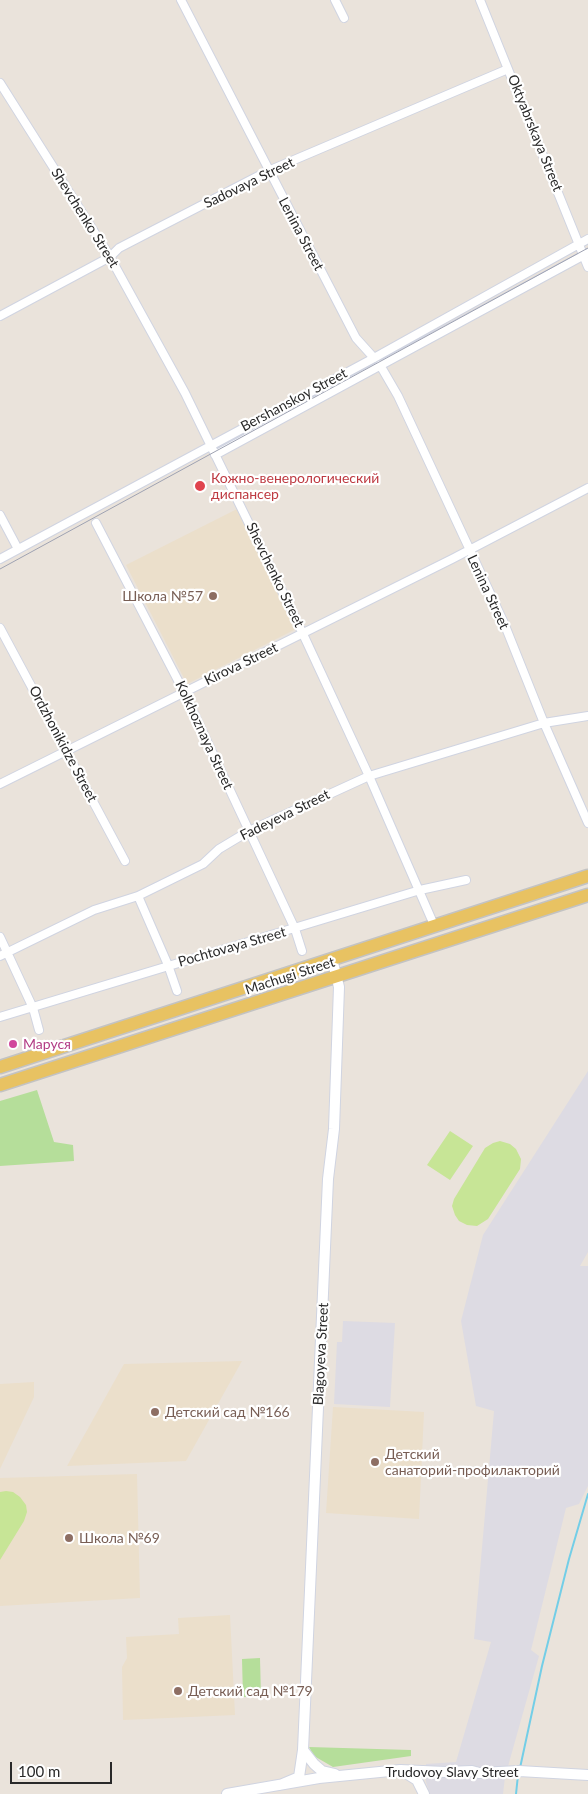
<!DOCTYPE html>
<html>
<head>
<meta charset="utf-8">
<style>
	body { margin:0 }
	#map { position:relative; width:588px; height:1794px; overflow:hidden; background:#eae3db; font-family:Lato,sans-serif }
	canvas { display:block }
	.scale { position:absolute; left:10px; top:1762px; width:102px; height:22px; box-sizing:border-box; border:2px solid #292929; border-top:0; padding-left:6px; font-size:15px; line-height:18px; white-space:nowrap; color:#292929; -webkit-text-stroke:4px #fff; paint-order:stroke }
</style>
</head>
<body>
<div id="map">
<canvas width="588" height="1794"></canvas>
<div class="scale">100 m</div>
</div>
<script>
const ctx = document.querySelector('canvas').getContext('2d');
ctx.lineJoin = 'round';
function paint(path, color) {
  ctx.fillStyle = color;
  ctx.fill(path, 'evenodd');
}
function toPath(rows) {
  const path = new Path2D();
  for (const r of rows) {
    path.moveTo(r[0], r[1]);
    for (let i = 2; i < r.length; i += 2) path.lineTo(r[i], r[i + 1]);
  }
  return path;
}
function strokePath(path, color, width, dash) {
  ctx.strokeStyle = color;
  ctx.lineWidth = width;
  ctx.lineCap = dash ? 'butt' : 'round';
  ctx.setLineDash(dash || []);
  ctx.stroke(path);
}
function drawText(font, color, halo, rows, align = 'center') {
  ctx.font = font + ' Lato,sans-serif';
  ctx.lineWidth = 4.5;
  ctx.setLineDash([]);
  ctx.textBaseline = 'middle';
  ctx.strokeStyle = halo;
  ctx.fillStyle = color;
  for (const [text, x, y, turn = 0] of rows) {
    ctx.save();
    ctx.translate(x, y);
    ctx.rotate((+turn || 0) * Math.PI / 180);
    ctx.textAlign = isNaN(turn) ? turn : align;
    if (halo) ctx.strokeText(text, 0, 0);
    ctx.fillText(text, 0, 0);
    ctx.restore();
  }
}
paint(toPath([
	[588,1071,588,1252,580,1266,588,1266,588,1486,579,1504,566,1508,531,1650,539,1656,505,1777,503,1794,430,1794,426,1782,426,1764,456,1762,491,1642,474,1639,494,1411,476,1406,461,1321,483,1235],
	[343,1321,395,1323,390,1407,334,1404,337,1342,342,1342]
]), '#dddbe3');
paint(toPath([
	[239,508,300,627,187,684,126,565],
	[242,1361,186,1461,67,1466,124,1364],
	[34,1382,34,1397,0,1469,0,1384],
	[333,1407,424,1412,419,1519,326,1513],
	[137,1474,140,1598,0,1606,0,1478],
	[230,1615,235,1715,123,1720,122,1667,127,1658,126,1637,179,1634,178,1618]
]), '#ebdfcb');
paint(toPath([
	[37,1090,54,1142,73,1145,74,1161,0,1166,0,1101],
	[260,1658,261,1697,243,1697,242,1659],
	[309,1747,411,1750,411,1756,333,1767,314,1756]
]), '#b5de9a');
paint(toPath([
	[450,1131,473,1146,450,1180,427,1165],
	[500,1141,510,1144,516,1149,521,1159,520,1169,488,1219,477,1226,467,1225,459,1221,455,1215,452,1206,454,1199,485,1148,493,1143],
	[6,1491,13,1492,20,1497,26,1505,27,1512,24,1521,0,1560,0,1492]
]), '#c7e596');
strokePath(toPath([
	[520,1768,542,1666,569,1559,588,1494],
	[516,1794,518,1775]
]), '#73cee7', 2);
const minor = toPath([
	[181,0,356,338,374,358],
	[335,0,344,18],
	[480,0,588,267],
	[0,83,110,257,185,393,303,634,369,776,434,925],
	[0,316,110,257,119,248,268,171,508,69],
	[380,365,398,396,504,623,544,723,588,823],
	[215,455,588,253],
	[0,515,18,549],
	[96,523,184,692,295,929,302,951],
	[0,559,374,358,588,239],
	[0,628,125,861],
	[0,784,452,559,588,488],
	[138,896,168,965,177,991],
	[0,937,33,1008,39,1030],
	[0,956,94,910,138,896,203,864,219,849,249,831,369,776,544,723,588,716],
	[0,1017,420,890,466,880]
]);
const tertiary = toPath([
	[303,1750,314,1764,322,1771,335,1774],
	[401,1770,417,1780,424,1794],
	[280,1785,299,1777,303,1750,328,1179,334,1129,339,987,332,959],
	[227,1794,319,1778,400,1770,445,1772,472,1771,479,1773,519,1771,588,1775]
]);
const primary = toPath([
	[0,1067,588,876],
	[0,1085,588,895]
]);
strokePath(minor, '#d0d4e1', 10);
strokePath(tertiary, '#d0d4e1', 12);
strokePath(primary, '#c3c3c3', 15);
strokePath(minor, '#fff', 8);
strokePath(tertiary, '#fff', 10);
strokePath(primary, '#e8c262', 12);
strokePath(toPath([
	[0,569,588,248]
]), '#9ea2b2', 1);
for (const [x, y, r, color] of [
	[200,486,6,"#e0444e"],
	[213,596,5,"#8d6e63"],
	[13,1044,5,"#d1479c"],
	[155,1412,5,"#8d6e63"],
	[375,1462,5,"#8d6e63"],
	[69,1538,5,"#8d6e63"],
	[178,1691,5,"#8d6e63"]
]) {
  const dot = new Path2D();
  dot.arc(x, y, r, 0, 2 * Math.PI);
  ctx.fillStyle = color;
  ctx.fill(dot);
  strokePath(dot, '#fff', 2);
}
drawText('14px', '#292929', '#fff', [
	["Oktyabrskaya Street",535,133,68],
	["Sadovaya Street",249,183,-26],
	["Shevchenko Street",85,218,58],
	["Lenina Street",301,234,62],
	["Bershanskoy Street",294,400,-28],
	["Shevchenko Street",275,575,64],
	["Lenina Street",488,592,65],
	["Kirova Street",241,664,-26],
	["Kolkhoznaya Street",204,735,65],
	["Ordzhonikidze Street",63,744,62],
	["Fadeyeva Street",285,815,-26],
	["Pochtovaya Street",232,947,-16],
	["Machugi Street",290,976,-18],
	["Blagoyeva Street",321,1354,-87],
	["Trudovoy Slavy Street",452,1772]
]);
drawText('14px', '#be3a42', '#fff', [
	["Кожно-венерологический",211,478],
	["диспансер",211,494]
], 'left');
drawText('14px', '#785e54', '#fff', [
	["Школа №57",203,596,"right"],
	["Детский сад №166",165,1412],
	["Детский",385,1454],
	["санаторий-профилакторий",385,1470],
	["Школа №69",79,1538],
	["Детский сад №179",188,1691]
], 'left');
drawText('14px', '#b23c85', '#fff', [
	["Маруся",23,1044]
], 'left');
</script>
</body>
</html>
